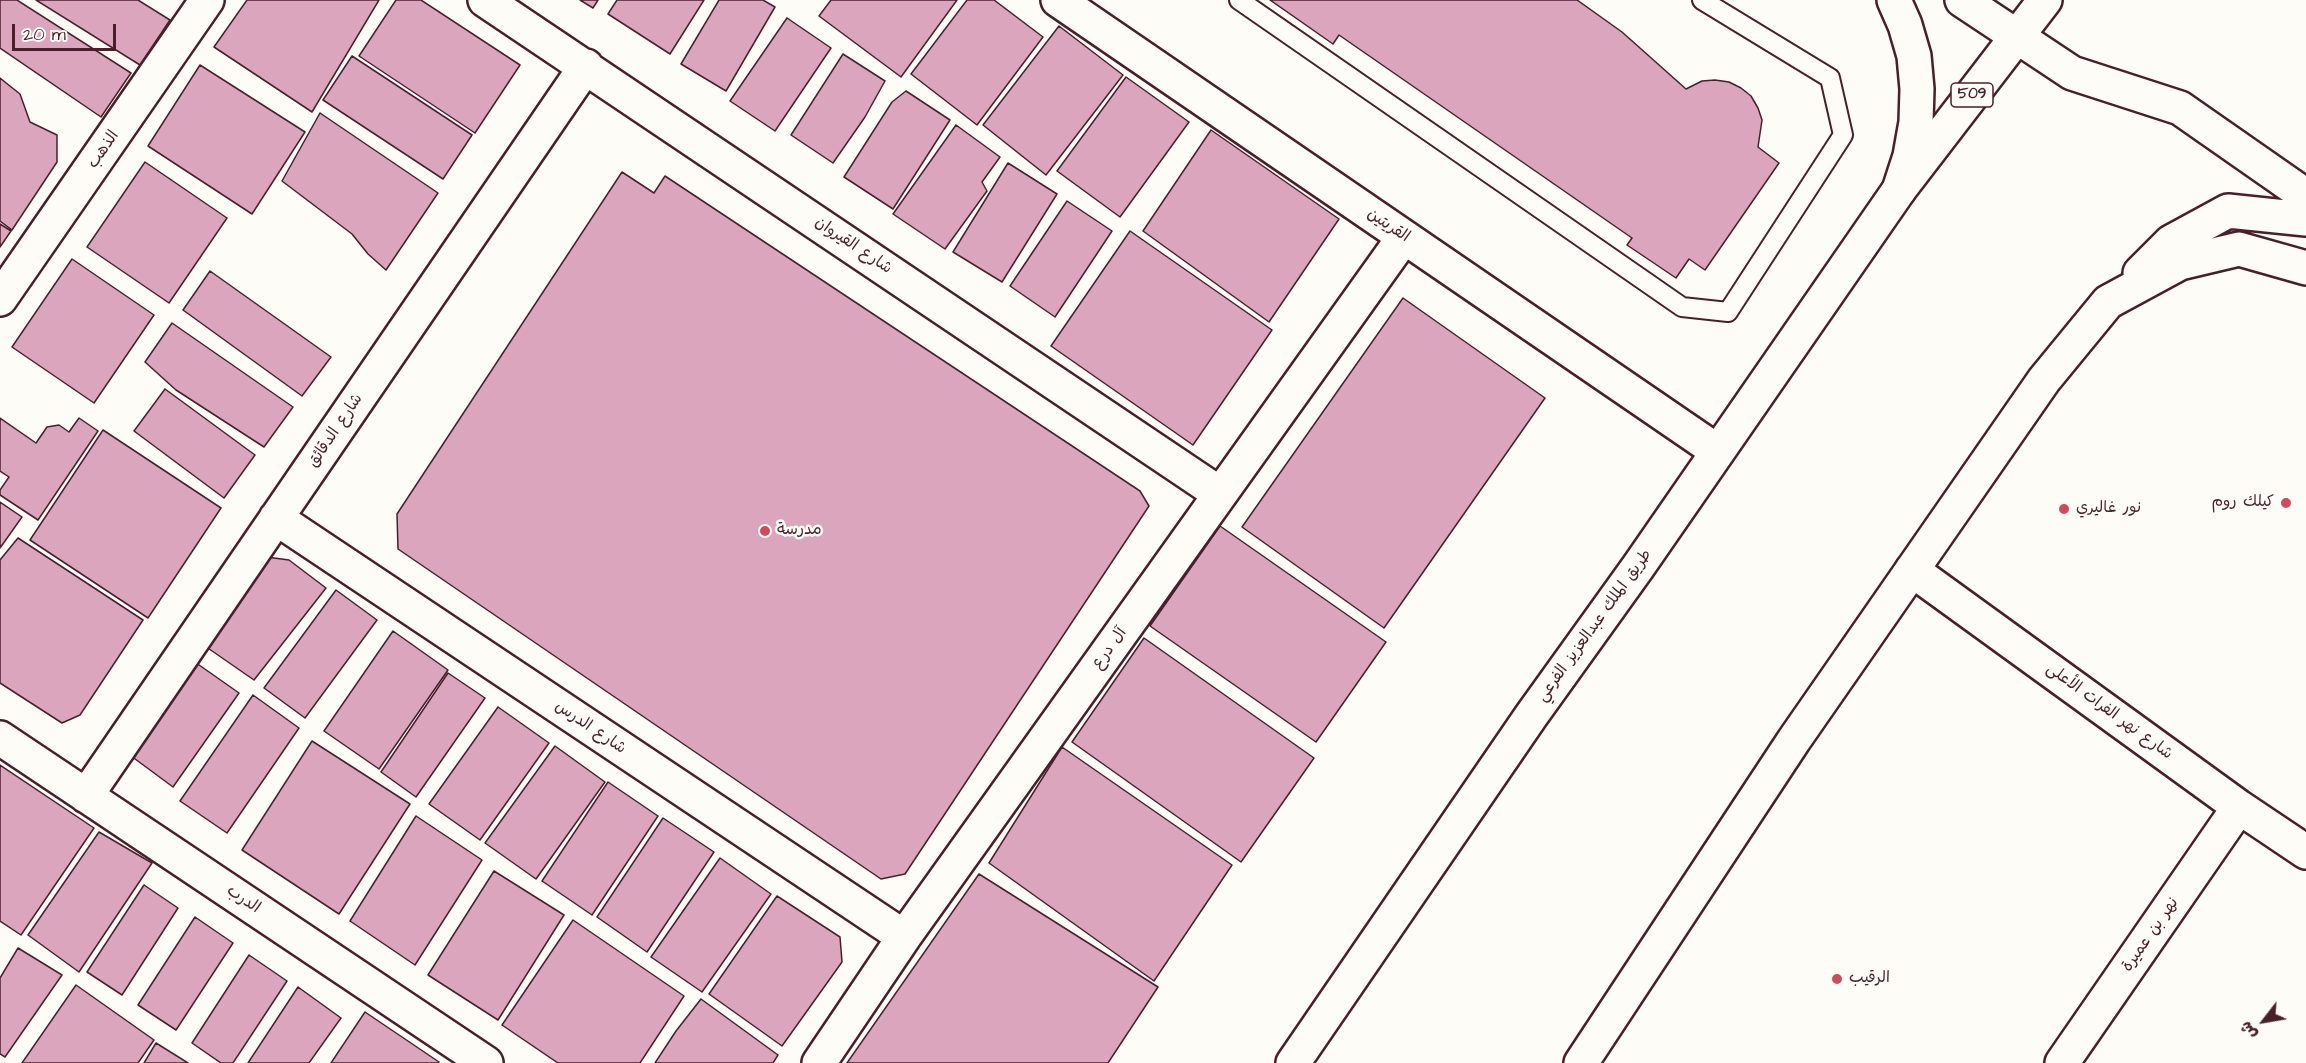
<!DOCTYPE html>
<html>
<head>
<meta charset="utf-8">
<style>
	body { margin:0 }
	#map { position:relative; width:2306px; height:1063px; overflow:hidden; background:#fdfcf7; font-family:"Architects Daughter","Playpen Sans Arabic",sans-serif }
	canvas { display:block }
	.north { position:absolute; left:2234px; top:991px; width:60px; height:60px; -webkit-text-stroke:4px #fdfcf7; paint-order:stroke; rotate:239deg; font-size:16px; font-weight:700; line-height:24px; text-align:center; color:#4a1f2b }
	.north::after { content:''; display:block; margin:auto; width:21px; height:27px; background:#4a1f2b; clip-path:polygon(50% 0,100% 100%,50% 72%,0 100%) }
	.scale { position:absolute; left:12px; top:24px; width:104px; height:27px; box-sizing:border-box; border:3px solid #4a1f2b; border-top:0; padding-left:8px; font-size:18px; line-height:21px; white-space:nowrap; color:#4a1f2b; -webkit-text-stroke:4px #fdfcf7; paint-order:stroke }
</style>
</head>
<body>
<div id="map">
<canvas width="2306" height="1063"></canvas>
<div class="north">ش</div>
<div class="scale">20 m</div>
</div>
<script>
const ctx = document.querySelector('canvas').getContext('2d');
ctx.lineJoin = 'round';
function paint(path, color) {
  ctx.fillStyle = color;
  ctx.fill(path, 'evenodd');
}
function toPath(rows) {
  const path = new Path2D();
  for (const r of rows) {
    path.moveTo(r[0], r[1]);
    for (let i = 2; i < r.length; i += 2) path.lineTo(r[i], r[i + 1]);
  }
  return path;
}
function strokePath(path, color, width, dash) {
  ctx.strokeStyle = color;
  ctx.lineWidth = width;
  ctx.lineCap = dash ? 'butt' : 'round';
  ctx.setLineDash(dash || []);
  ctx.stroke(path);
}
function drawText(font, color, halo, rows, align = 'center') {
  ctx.font = font + ' "Architects Daughter","Playpen Sans Arabic",sans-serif';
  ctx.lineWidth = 5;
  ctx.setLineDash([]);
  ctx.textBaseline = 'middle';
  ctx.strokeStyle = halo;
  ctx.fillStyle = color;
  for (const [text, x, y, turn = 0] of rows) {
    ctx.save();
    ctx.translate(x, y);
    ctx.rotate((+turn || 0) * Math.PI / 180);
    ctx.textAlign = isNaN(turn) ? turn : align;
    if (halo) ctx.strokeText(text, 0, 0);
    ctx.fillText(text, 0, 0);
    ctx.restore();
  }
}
const building = toPath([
	[0,0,17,0,131,73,101,117,0,48,0,0],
	[36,0,138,0,170,20,140,65,36,0],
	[247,0,379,0,312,112,214,47,247,0],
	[396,0,421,0,520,65,475,133,359,56,396,0],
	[580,0,598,0,593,8,580,0],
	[617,0,704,0,670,54,608,14,617,0],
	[719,0,763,0,775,7,726,91,681,64,719,0],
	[831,0,957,0,901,77,819,16,831,0],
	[967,0,994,0,1043,37,977,125,911,74,967,0],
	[1270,0,1577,0,1622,32,1686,89,1702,81,1715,80,1729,82,1741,88,1751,96,1758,108,1762,120,1758,147,1779,163,1705,270,1689,259,1676,278,1627,245,1632,238,1339,35,1333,44,1270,0],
	[787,18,831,48,775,131,730,101,787,18],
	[1059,26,1123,75,1046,175,983,125,1059,26],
	[843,54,885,81,865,117,833,163,791,135,843,54],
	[352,56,472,135,443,179,323,100,352,56],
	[200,65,305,132,252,214,148,146,200,65],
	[1126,77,1189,122,1120,217,1057,171,1126,77],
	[0,78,20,94,30,122,57,135,57,162,12,230,0,221,0,78],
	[906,91,950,120,893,209,844,177,892,102,906,91],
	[320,113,438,193,386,270,368,254,352,234,282,181,320,113],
	[956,125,1000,157,982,182,987,191,945,249,893,214,956,125],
	[1211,130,1339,219,1269,322,1143,231,1211,130],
	[145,162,227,218,169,303,87,247,145,162],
	[1008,163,1057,194,1002,282,953,252,1008,163],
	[622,172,654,193,665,176,1140,491,1149,506,905,874,881,879,398,549,397,514,622,172],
	[1067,201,1112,231,1055,317,1010,286,1067,201],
	[0,224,11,231,0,247,0,224],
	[1130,231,1272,330,1193,445,1051,346,1130,231],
	[72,259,154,315,94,403,12,347,72,259],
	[210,271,331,357,302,396,183,310,210,271],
	[1403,298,1545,398,1384,628,1242,527,1403,298],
	[172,323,293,407,264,447,176,390,145,362,172,323],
	[165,389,255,455,224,498,134,431,165,389],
	[0,418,36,443,47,427,59,425,69,432,79,418,98,431,38,520,0,495,0,490,9,477,0,471,0,418],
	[103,430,221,508,148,618,30,540,103,430],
	[0,502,22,517,0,548,0,502],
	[1220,526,1386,642,1316,742,1150,626,1220,526],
	[18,538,143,620,80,715,62,723,0,683,0,560,18,538],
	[259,556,289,560,326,588,254,680,202,644,259,556],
	[336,590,377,620,305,718,264,688,336,590],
	[393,631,448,670,379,769,324,731,393,631],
	[1144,638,1314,758,1241,862,1072,742,1144,638],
	[192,660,239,693,173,787,127,753,192,660],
	[448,673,485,698,416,797,381,772,448,673],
	[253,695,299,728,227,833,180,801,253,695],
	[498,707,549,743,480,840,429,804,498,707],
	[312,741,410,804,339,914,242,850,312,741],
	[555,746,605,782,536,879,485,843,555,746],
	[1062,747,1232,865,1154,981,989,863,1062,747],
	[0,765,94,828,21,935,0,921,0,765],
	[608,782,658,816,592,915,542,881,608,782],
	[416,816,482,860,415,965,350,921,416,816],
	[663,818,714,852,647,952,597,917,663,818],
	[99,832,152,863,79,972,28,935,99,832],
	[720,858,771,894,702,992,651,957,720,858],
	[494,871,564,915,498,1020,428,975,494,871],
	[979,874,1158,987,1108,1063,847,1063,979,874],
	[144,885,178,908,122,995,87,972,144,885],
	[777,896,840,937,842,962,782,1046,709,994,777,896],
	[195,917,233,943,176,1030,138,1005,195,917],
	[573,920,684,996,640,1063,558,1063,502,1025,573,920],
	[18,948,62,975,5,1057,0,1054,0,978,18,948],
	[249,955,287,981,233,1063,221,1063,192,1043,249,955],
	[76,985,154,1040,138,1063,22,1063,76,985],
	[298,987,341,1018,309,1063,248,1063,298,987],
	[701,999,778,1055,773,1063,655,1063,676,1031,701,999],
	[365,1012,439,1062,438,1063,331,1063,365,1012],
	[156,1043,188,1063,144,1063,156,1043]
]);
paint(building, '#daa5bd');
strokePath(building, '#4a1f2b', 1.5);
const lane = toPath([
	[1239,0,1682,307,1728,312,1843,135,1830,78,1702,0]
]);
const street = toPath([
	[485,0,1220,494],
	[1058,0,1717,451],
	[0,299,207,0],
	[276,518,904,937],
	[1912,570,2239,807,2306,852],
	[0,738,486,1063],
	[86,796,586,66],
	[819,1063,904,937,1404,237],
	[2062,1063,2239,807]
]);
const secondary = toPath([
	[1962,0,2072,73,2180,108,2306,196],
	[2140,273,2171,242,2228,211,2306,219],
	[1293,1063,1531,716,1638,567,1899,190,1910,156,1916,122,1917,89,1914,56,1905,25,1894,0],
	[1581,1063,1794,740,2044,380,2108,302,2180,263,2239,249,2306,268]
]);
const primary = toPath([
	[1899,190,2045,0]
]);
strokePath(lane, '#4a1f2b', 22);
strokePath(street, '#4a1f2b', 38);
strokePath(secondary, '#4a1f2b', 38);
strokePath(primary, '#4a1f2b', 38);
strokePath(lane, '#fdfcf7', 18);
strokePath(street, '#fdfcf7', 33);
strokePath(secondary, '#fdfcf7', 33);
strokePath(primary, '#fdfcf7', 33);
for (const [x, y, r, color] of [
	[2286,503,6,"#d1495b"],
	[2064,509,6,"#d1495b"],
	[765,531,6,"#d1495b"],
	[1837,979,6,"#d1495b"]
]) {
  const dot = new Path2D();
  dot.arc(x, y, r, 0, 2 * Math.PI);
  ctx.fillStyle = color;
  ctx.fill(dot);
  strokePath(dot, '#fdfcf7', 2);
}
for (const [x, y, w] of [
	[1972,95,42]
]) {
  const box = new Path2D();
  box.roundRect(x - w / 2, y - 12, w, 24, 4.5);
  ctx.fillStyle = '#fdfcf7';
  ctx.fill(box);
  strokePath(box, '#4a1f2b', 1.5);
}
drawText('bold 15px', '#4a1f2b', null, [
	["509",1972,95]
]);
drawText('16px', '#4a1f2b', '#fdfcf7', [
	["الذهب",104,150,-55],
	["القريتين",1388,226,34],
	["شارع القيروان",853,246,34],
	["شارع الدقائق",336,431,-56],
	["طريق الملك عبدالعزيز الفرعي",1595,626,-54],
	["آل درع",1110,649,-54],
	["شارع نهر الفرات الأعلى",2109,712,36],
	["شارع الدرس",590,728,34],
	["الدرب",243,900,34],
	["نهر بن عميرة",2151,935,-55]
]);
drawText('16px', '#4a1f2b', '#fdfcf7', [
	["كيلك روم",2274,503,"right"],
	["نور غاليري",2076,509],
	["مدرسة",777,531],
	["الرقيب",1849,979]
], 'left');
</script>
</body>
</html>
